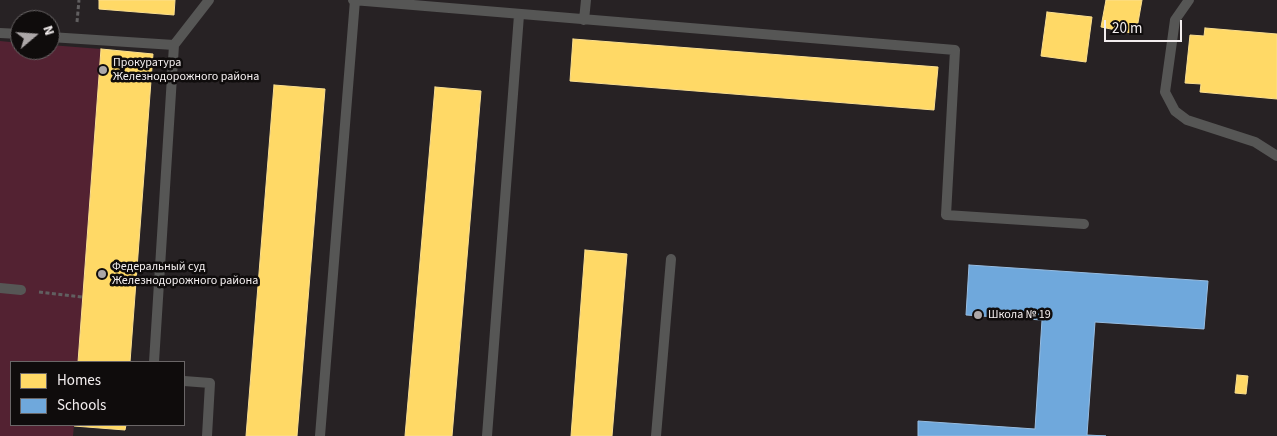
<!DOCTYPE html>
<html>
<head>
<meta charset="utf-8">
<style>
	body { margin:0 }
	#map { position:relative; width:1277px; height:436px; overflow:hidden; background:#272224; font-family:"Source Sans 3",sans-serif }
	canvas { display:block }
	.legend { position:absolute; left:10px; top:361px; width:175px; height:65px; box-sizing:border-box; background:#0f0c0c; border:1px solid #6a6667; margin:0; padding:6px 9px; list-style:none; font-size:15px; color:#f3eeef }
	.legend li { display:flex; align-items:center; gap:10px; height:25px }
	.legend b { width:25px; border:1px solid #6a6667 }
	.north { position:absolute; left:10px; top:10px; width:50px; height:50px; box-sizing:border-box; background:#0f0c0c; border:1px solid #6a6667; border-radius:50%; rotate:72deg; font-size:14px; font-weight:700; line-height:20px; text-align:center; color:#f3eeef }
	.north::after { content:''; display:block; margin:auto; width:18px; height:22px; background:#aca7a8; clip-path:polygon(50% 0,100% 100%,50% 72%,0 100%) }
	.scale { position:absolute; left:1104px; top:20px; width:78px; height:22px; box-sizing:border-box; border:2px solid #f3eeef; border-top:0; padding-left:6px; font-size:15px; line-height:18px; white-space:nowrap; color:#f3eeef; -webkit-text-stroke:4px #0f0c0c; paint-order:stroke }
</style>
</head>
<body>
<div id="map">
<canvas width="1277" height="436"></canvas>
<ul class="legend">
<li><b style="height:14px;background:#ffd966"></b>Homes</li>
<li><b style="height:14px;background:#6fa8dc"></b>Schools</li>
</ul>
<div class="north">N</div>
<div class="scale">20 m</div>
</div>
<script>
const ctx = document.querySelector('canvas').getContext('2d');
ctx.lineJoin = 'round';
function paint(path, color) {
  ctx.fillStyle = color;
  ctx.fill(path, 'evenodd');
}
function toPath(rows) {
  const path = new Path2D();
  for (const r of rows) {
    path.moveTo(r[0], r[1]);
    for (let i = 2; i < r.length; i += 2) path.lineTo(r[i], r[i + 1]);
  }
  return path;
}
function strokePath(path, color, width, dash) {
  ctx.strokeStyle = color;
  ctx.lineWidth = width;
  ctx.lineCap = dash ? 'butt' : 'round';
  ctx.setLineDash(dash || []);
  ctx.stroke(path);
}
function drawText(font, color, halo, rows, align = 'center') {
  ctx.font = font + ' "Source Sans 3",sans-serif';
  ctx.lineWidth = 5;
  ctx.setLineDash([]);
  ctx.textBaseline = 'middle';
  ctx.strokeStyle = halo;
  ctx.fillStyle = color;
  for (const [text, x, y, turn = 0] of rows) {
    ctx.save();
    ctx.translate(x, y);
    ctx.rotate((+turn || 0) * Math.PI / 180);
    ctx.textAlign = isNaN(turn) ? turn : align;
    if (halo) ctx.strokeText(text, 0, 0);
    ctx.fillText(text, 0, 0);
    ctx.restore();
  }
}
paint(toPath([
	[0,41,20,43,20,50,50,50,50,45,101,49,78,362,11,362,11,425,74,425,73,436,0,436]
]), '#532232');
const homes = toPath([
	[99,0,175,0,174,15,99,9,99,0],
	[1106,0,1142,0,1136,34,1101,27,1106,0],
	[1047,12,1092,17,1086,62,1041,56,1047,12],
	[1205,28,1277,34,1277,99,1200,92,1201,84,1185,83,1190,35,1204,36,1205,28],
	[573,39,938,67,934,110,570,81,573,39],
	[101,49,153,54,130,362,78,362,101,49],
	[274,85,325,89,297,436,246,436,274,85],
	[435,87,481,91,452,436,405,436,435,87],
	[585,250,627,254,612,436,571,436,585,250],
	[1237,375,1248,376,1246,394,1235,393,1237,375],
	[74,425,126,425,125,430,74,426,74,425]
]);
paint(homes, '#ffd966');
strokePath(homes, '#fbdf8f', 1);
const schools = toPath([
	[969,265,1208,281,1204,329,1095,322,1087,435,1106,436,918,436,918,421,1035,429,1042,320,966,315,969,265]
]);
paint(schools, '#6fa8dc');
strokePath(schools, '#97bde2', 1);
strokePath(toPath([
	[77,22,79,0],
	[39,292,82,297]
]), '#615f60', 3, [4, 2.5]);
strokePath(toPath([
	[353,0,955,50,946,215,1084,224],
	[1189,0,1175,20,1165,92,1175,111,1187,120,1255,142,1277,156],
	[584,20,586,0],
	[0,33,20,34],
	[50,37,174,45,209,0],
	[0,288,21,290],
	[154,362,174,45],
	[184,381,210,383,207,436],
	[320,436,355,0],
	[487,436,519,15],
	[656,436,671,259]
]), '#565655', 10);
for (const [x, y, r, color] of [
	[103,70,5,"#aca7a8"],
	[102,274,5,"#aca7a8"],
	[978,315,5,"#aca7a8"]
]) {
  const dot = new Path2D();
  dot.arc(x, y, r, 0, 2 * Math.PI);
  ctx.fillStyle = color;
  ctx.fill(dot);
  strokePath(dot, '#0f0c0c', 2);
}
drawText('12px', '#f3eeef', '#0f0c0c', [
	["Прокуратура",113,63],
	["Железнодорожного района",113,77],
	["Федеральный суд",112,267],
	["Железнодорожного района",112,281],
	["Школа № 19",988,315]
], 'left');
</script>
</body>
</html>
